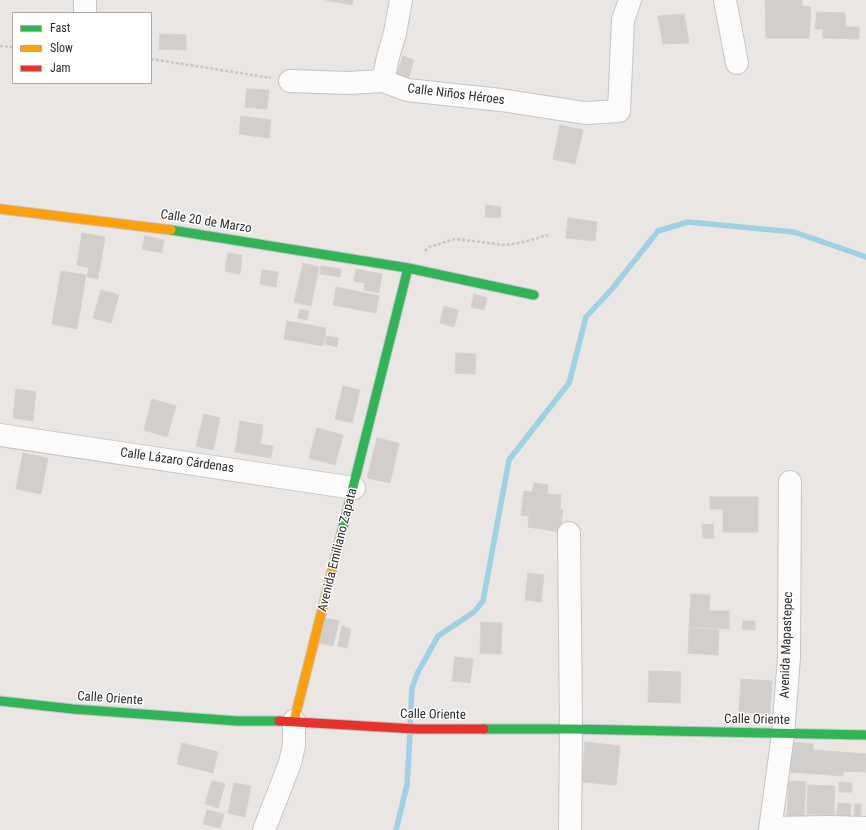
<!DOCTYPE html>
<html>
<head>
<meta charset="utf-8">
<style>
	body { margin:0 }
	#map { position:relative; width:866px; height:830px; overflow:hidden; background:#e9e6e3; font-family:"Roboto Condensed",sans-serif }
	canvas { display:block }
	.legend { position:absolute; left:12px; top:12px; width:140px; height:72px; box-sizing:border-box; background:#fff; border:1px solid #ababab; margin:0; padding:5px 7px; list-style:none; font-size:12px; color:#2c2c2c }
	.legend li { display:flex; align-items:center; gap:8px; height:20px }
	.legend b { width:20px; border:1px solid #ababab }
</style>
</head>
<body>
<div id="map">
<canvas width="866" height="830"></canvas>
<ul class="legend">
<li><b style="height:5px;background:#30b455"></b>Fast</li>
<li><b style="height:5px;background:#ff9f0a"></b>Slow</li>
<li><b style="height:5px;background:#e5322d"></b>Jam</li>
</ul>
</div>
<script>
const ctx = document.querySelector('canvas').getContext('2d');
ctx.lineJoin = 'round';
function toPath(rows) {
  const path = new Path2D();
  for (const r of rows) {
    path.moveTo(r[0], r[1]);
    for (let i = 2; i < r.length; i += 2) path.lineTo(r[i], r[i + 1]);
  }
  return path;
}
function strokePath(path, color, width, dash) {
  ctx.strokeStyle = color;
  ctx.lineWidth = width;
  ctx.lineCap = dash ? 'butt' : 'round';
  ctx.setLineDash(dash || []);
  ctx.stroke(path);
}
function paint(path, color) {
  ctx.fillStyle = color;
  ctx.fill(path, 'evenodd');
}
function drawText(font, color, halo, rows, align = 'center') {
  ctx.font = font + ' "Roboto Condensed",sans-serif';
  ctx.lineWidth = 3;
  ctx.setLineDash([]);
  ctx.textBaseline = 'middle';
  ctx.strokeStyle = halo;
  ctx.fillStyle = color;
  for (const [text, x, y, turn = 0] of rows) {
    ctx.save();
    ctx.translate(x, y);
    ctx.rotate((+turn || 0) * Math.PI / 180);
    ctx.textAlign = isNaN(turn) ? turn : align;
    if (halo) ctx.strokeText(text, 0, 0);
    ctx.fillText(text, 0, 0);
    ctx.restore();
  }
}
strokePath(toPath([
	[410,725,412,688,417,674,438,636,474,612,483,601,509,460,569,383,586,317,612,289,658,231,688,222,794,232,866,257],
	[396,830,407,785,410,734]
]), '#9dd1e3', 5.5);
const building = toPath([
	[326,0,353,0,352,5,326,0],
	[765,0,802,0,802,6,811,7,809,38,766,38,765,0],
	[817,12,845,13,846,27,859,27,859,39,823,38,823,29,815,29,817,12],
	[684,14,689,43,663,44,658,16,684,14],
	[160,34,186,35,186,50,159,49,160,34],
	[403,56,414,60,408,80,396,77,403,56],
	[247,89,269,90,267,109,245,107,247,89],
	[241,116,271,120,269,138,239,134,241,116],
	[560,125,583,130,575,164,553,159,560,125],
	[486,205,501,207,500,218,485,217,486,205],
	[568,218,597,222,595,241,566,238,568,218],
	[82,233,105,237,98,279,87,277,89,268,77,265,82,233],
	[145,236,164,240,162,253,142,249,145,236],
	[228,253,242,255,240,274,225,271,228,253],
	[303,263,319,267,311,306,294,302,303,263],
	[321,266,341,269,340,277,320,274,321,266],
	[356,269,382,274,379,293,364,290,365,283,354,281,356,269],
	[262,270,278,272,276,287,260,284,262,270],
	[61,271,86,275,77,329,52,324,61,271],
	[336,287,379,296,376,313,333,305,336,287],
	[101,290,119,295,111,323,93,318,101,290],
	[474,294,487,298,484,310,471,307,474,294],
	[444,306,458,310,454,327,440,323,444,306],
	[300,309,309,311,307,320,298,318,300,309],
	[287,321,326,328,323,346,284,339,287,321],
	[326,336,338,338,337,347,325,344,326,336],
	[456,353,476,354,475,374,455,373,456,353],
	[343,386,360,390,352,423,335,419,343,386],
	[16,389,36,392,33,421,13,418,16,389],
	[152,399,176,406,167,437,144,430,152,399],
	[204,414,220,418,213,450,196,446,204,414],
	[240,421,263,425,260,444,273,446,271,458,235,452,240,421],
	[317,428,343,435,335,465,309,458,317,428],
	[377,438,399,443,390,483,367,478,377,438],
	[23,453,48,458,41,494,16,489,23,453],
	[534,483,548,485,547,494,561,495,560,509,563,510,560,532,528,527,529,516,521,515,524,491,532,492,534,483],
	[710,497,758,497,758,532,723,532,723,509,710,509,710,497],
	[713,524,714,538,703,538,702,525,713,524],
	[528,573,544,575,541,602,525,600,528,573],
	[691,594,710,595,709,611,729,611,729,629,689,627,691,594],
	[325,618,339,621,333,646,319,643,325,618],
	[743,621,755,621,755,630,742,629,743,621],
	[481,622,502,623,501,654,480,653,481,622],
	[342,626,351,629,347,648,338,646,342,626],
	[689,628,719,630,718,655,688,653,689,628],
	[455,657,473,659,470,683,452,681,455,657],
	[649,671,681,672,680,703,648,702,649,671],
	[741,679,772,681,770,714,739,712,741,679],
	[585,742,620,746,616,785,582,782,585,742],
	[792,742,813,744,813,750,866,754,866,772,843,771,843,776,790,772,792,742],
	[182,743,218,752,213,773,177,764,182,743],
	[212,781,225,784,218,808,205,804,212,781],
	[789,781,806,782,804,817,787,816,789,781],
	[839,782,852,783,852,792,839,792,839,782],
	[234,783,251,786,245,817,228,813,234,783],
	[808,785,835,786,834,815,807,814,808,785],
	[838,803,851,804,850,819,836,818,838,803],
	[855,804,861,804,861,816,854,816,855,804],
	[207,810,224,814,220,828,203,824,207,810]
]);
paint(building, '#d1cecc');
strokePath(building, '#d4d2cf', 1);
const street = toPath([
	[85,0,85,13],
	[725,0,737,63],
	[290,81,348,83,383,81,407,90,501,100,585,113,619,111,623,20,630,0],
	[383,81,388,57,395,33,401,0],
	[0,435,354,488],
	[569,533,571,729,570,830],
	[770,828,830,827,866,828],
	[264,830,290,763,294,745,294,721],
	[770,830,783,734,789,657,790,482]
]);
const fast = toPath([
	[171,230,408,268,534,295],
	[341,535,408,268],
	[0,701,73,709,237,721,279,721],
	[484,729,571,729,866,735]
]);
const slow = toPath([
	[0,209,171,230],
	[294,721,341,535]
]);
const jam = toPath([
	[279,721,416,729,484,729]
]);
strokePath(street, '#c6c4c5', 24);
strokePath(fast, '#c6c4c5', 11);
strokePath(slow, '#c6c4c5', 11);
strokePath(jam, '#c6c4c5', 11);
strokePath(toPath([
	[0,46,13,47],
	[151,59,271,78],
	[425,251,429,247,455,239,505,245,520,243,548,235]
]), '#c7c7c6', 2.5, [3, 2]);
strokePath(street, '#fcfbfb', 22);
strokePath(fast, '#30b455', 9);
strokePath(slow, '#ff9f0a', 9);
strokePath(jam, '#e5322d', 9);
drawText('13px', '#2c2c2c', '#fff', [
	["Calle Niños Héroes",456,95,7],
	["Calle 20 de Marzo",206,222,9],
	["Calle Lázaro Cárdenas",177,461,8],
	["Avenida Emiliano Zapata",338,550,-76],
	["Avenida Mapastepec",787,645,-88],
	["Calle Oriente",110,699,4],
	["Calle Oriente",433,715,1],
	["Calle Oriente",757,720,1]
]);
</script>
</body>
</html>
